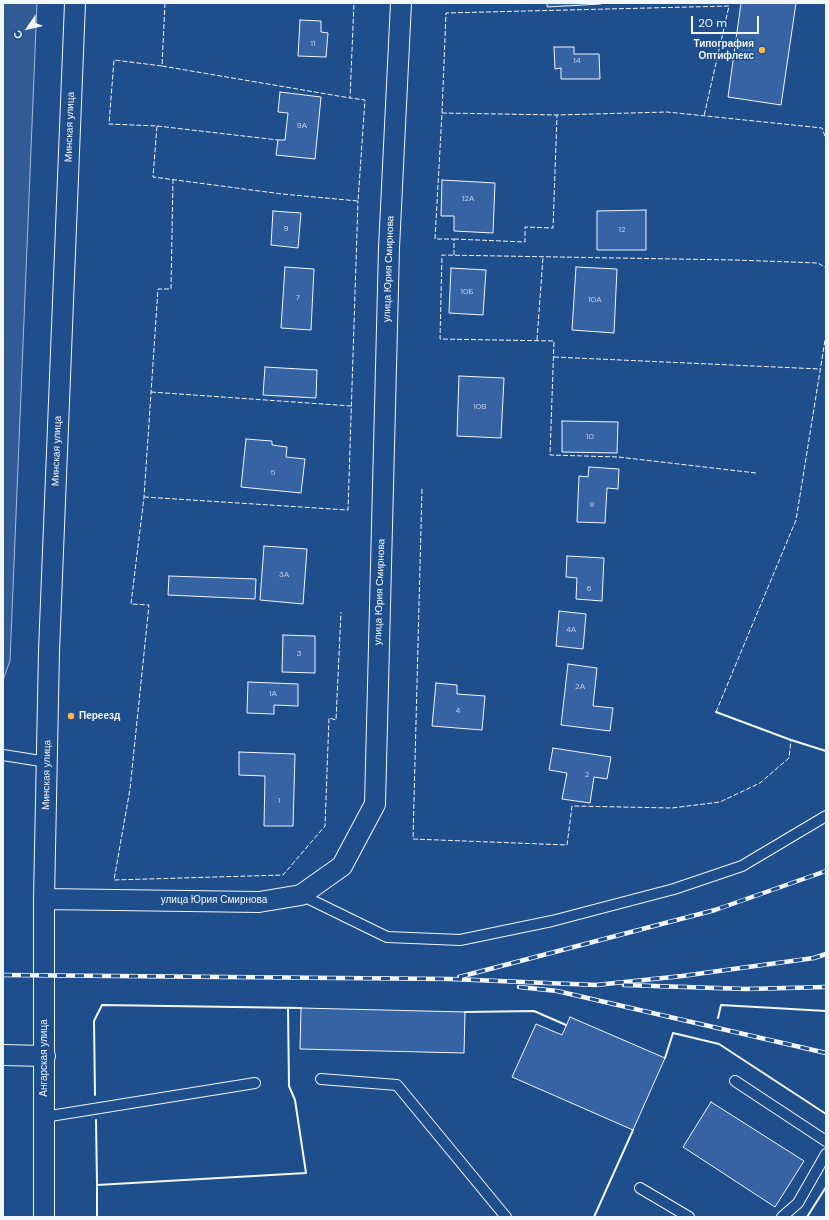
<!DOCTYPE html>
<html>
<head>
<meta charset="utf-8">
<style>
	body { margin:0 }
	#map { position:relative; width:829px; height:1220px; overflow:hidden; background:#1f4e8c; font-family:"DM Sans",sans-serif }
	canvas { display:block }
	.frame { position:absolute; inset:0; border:4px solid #f2f6ff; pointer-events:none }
	.north { position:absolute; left:8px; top:8px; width:40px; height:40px; -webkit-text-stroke:3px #1f4e8c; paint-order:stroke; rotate:236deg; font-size:11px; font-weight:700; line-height:16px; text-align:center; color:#f2f6ff }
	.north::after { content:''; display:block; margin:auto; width:14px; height:18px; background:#f2f6ff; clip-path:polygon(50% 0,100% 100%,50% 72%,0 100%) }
	.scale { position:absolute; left:691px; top:16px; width:68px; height:18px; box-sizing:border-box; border:2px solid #f2f6ff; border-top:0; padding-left:5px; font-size:12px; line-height:14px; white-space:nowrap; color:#f2f6ff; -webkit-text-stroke:3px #1f4e8c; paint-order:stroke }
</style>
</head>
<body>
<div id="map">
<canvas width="829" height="1220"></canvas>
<div class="frame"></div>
<div class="north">С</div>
<div class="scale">20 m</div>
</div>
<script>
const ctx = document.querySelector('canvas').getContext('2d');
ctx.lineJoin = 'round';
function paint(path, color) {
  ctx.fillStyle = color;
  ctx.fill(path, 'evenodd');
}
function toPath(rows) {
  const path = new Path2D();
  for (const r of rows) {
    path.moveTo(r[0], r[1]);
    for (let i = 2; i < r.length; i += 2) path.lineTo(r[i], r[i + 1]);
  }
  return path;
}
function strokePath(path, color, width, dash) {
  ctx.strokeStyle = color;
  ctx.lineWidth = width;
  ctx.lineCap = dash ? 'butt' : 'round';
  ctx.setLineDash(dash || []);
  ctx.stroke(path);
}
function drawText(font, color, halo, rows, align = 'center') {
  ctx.font = font + ' "DM Sans",sans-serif';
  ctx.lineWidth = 3;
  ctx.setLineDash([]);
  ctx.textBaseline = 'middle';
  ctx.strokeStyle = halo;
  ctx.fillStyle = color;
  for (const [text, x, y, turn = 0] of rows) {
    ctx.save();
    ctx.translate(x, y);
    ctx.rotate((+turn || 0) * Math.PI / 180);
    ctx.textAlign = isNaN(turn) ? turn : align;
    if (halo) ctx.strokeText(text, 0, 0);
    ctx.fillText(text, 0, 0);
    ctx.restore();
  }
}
const green = toPath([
	[3,3,37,3,10,661,3,680,3,3]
]);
paint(green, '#305b95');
strokePath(green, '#a8bbd7', 1);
const building = toPath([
	[547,3,601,3,601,4,547,7,547,3],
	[741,3,796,3,781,105,728,97,741,3],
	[300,20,321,21,321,32,328,33,326,57,298,56,300,20],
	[554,47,574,47,574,54,599,54,600,79,561,79,561,68,555,69,554,47],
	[280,92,321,97,315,159,276,155,278,140,285,140,288,113,278,112,280,92],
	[442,180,495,183,493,233,454,231,454,216,441,216,442,180],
	[646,210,646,250,597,250,597,211,646,210],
	[273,211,301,213,298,248,271,245,273,211],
	[285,267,314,269,311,330,281,328,285,267],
	[576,267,617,269,614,333,572,330,576,267],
	[451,268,486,270,483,315,449,313,451,268],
	[265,367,317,370,316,398,263,395,265,367],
	[459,376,504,378,501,438,457,436,459,376],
	[562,421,618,422,617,453,562,452,562,421],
	[246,439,272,441,272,445,287,447,286,457,305,459,301,493,241,487,246,439],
	[589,467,619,469,618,489,607,488,605,523,577,522,579,476,588,477,589,467],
	[264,546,307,549,303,604,260,600,264,546],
	[567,556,604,558,602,601,576,599,577,578,566,577,567,556],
	[169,576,256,579,255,599,168,595,169,576],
	[559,611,586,614,583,649,556,646,559,611],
	[283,635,315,636,315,673,282,672,283,635],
	[568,664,597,668,593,706,613,708,610,731,561,725,568,664],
	[248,682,298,684,298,706,274,705,274,714,247,713,248,682],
	[436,683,457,685,457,694,485,696,482,730,432,726,436,683],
	[553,748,611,757,607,779,594,777,590,803,562,799,567,773,549,770,553,748],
	[239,752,295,754,293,826,264,826,265,776,239,775,239,752],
	[301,1008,465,1012,464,1053,300,1049,301,1008],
	[570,1017,665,1058,633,1130,512,1077,536,1024,562,1035,570,1017],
	[711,1102,804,1161,775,1207,683,1147,711,1102]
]);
paint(building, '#3563a3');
strokePath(building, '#f2f6ff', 1);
const lane = toPath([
	[3,755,47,762],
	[301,895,387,937,460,940,552,921,674,889,742,866,826,816],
	[321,1079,397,1085,506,1217],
	[735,1081,826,1141],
	[44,1117,255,1083],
	[640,1188,689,1217],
	[782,1217,798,1203,826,1154]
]);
const street = toPath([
	[44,899,259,902,301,895,342,866,375,804,389,248,401,3],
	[3,1055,45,1056],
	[44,1217,44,899,49,651,75,3]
]);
strokePath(lane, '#f2f6ff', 12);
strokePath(street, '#f2f6ff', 22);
strokePath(lane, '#1f4e8c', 10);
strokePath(street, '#1f4e8c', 20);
const rail = toPath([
	[3,975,450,979,596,985,682,976,814,958,826,954],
	[459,977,715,910,826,871],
	[624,985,746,989,826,987],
	[519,987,557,991,826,1053]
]);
strokePath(rail, '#f2f6ff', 4.5);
strokePath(rail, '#1f4e8c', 3, [9]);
strokePath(toPath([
	[165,3,162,66,114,60,109,124,157,126,153,177,282,194,358,201,365,100,350,98,354,3],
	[162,66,350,98],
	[442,113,446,13,729,6,704,116],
	[157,126,278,140],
	[173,179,171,289,158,289,144,497,131,604,149,605,130,789,114,880,283,875,325,826,329,718,336,720,341,612],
	[454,239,525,242,525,227,553,228,557,115],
	[454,255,454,239,435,239,442,113,557,115,667,112,822,128,826,139],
	[537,340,543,257],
	[554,357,820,369],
	[151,392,351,406],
	[756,473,618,457,550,455,554,341,440,339,442,255,735,260,818,263,826,268],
	[422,489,413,839,567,845,572,806,672,808,720,802,760,783,789,758,791,740],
	[144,497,348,510,358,201],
	[716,712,796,520,826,334]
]), '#f2f6ff', 1, [5, 2]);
strokePath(toPath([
	[716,712,791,740,826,751],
	[465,1012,534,1011,566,1025],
	[718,1018,721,1005,826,1011],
	[665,1058,673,1033,719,1044,826,1114],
	[95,1095,94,1021,102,1005,301,1008],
	[96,1120,97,1185,306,1173,295,1100,289,1086,288,1008],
	[97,1217,97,1185],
	[594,1217,633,1130],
	[807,1217,826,1187]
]), '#f2f6ff', 2);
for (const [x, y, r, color] of [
	[762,50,4,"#ffb74d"],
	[71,716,4,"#ffb74d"]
]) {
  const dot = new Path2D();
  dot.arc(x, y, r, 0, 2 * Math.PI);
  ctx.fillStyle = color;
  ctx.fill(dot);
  strokePath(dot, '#1f4e8c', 1.5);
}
drawText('8px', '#c3d1e8', null, [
	["11",313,44],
	["14",577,61],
	["9А",302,126],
	["12А",468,199],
	["9",286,229],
	["12",622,230],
	["10Б",467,292],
	["7",298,298],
	["10А",595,300],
	["10В",480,407],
	["10",590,437],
	["5",273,473],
	["8",592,505],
	["3А",284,575],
	["6",589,589],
	["4А",571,630],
	["3",299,654],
	["2А",580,687],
	["1А",273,694],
	["4",458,711],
	["2",587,775],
	["1",279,801]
]);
drawText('bold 10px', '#f2f6ff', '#1f4e8c', [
	["Типография",754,44],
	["Оптифлекс",754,56],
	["Переезд",79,716,"left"]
], 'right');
drawText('10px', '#f2f6ff', '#1f4e8c', [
	["Минская улица",70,127,-88],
	["улица Юрия Смирнова",389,269,-88],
	["Минская улица",57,451,-88],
	["улица Юрия Смирнова",380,592,-88],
	["Минская улица",47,775,-89],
	["улица Юрия Смирнова",214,900],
	["Ангарская улица",44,1058,-90]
]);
</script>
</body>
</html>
